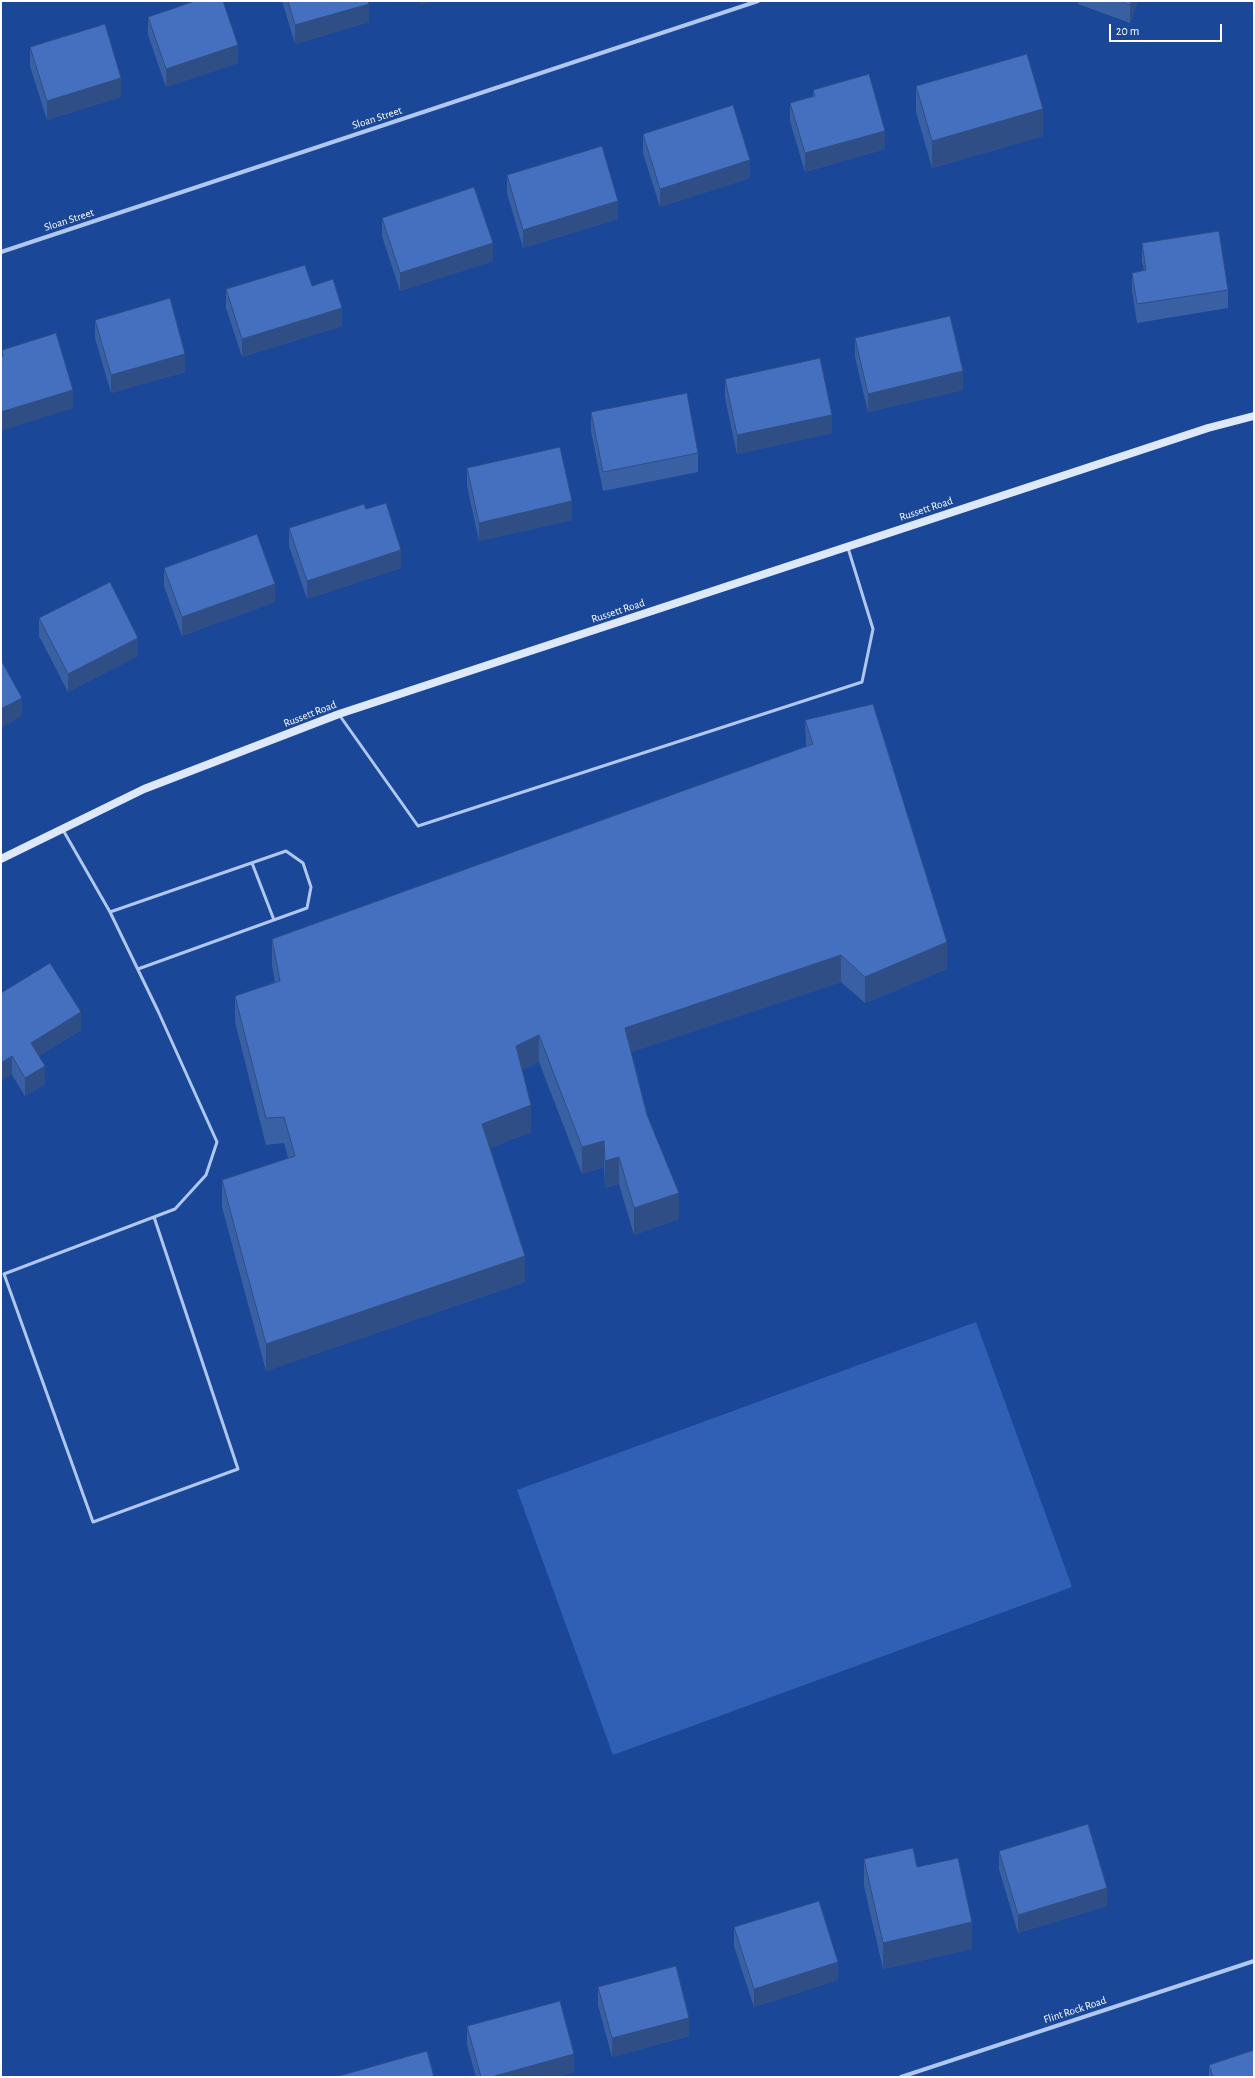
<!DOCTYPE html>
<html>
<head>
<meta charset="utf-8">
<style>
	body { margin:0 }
	#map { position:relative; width:1255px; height:2078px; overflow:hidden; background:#1b4798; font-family:"Alegreya Sans",sans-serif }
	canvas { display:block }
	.frame { position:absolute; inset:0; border:2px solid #fff; pointer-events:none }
	.scale { position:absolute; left:1109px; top:24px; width:113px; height:18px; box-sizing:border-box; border:2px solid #fff; border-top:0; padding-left:5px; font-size:12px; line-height:14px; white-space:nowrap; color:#fff; -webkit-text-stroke:3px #1b4798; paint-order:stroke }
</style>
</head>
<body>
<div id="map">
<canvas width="1255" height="2078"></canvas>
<div class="frame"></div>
<div class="scale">20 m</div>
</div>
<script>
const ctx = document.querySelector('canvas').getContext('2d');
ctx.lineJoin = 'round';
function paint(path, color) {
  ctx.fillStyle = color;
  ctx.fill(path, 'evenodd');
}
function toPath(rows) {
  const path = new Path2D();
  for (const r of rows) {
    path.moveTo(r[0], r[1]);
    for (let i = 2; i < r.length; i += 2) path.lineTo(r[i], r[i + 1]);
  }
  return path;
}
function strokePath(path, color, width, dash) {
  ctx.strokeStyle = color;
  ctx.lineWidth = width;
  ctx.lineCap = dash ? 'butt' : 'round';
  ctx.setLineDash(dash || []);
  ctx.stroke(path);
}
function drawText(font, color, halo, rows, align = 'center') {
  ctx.font = font + ' "Alegreya Sans",sans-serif';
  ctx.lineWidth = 3;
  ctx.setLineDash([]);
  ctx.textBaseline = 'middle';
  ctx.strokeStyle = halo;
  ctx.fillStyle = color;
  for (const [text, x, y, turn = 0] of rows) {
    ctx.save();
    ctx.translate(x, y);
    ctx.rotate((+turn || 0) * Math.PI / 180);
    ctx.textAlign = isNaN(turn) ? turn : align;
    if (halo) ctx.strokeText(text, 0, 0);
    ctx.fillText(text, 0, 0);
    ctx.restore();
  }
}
paint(toPath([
	[976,1322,1072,1587,613,1755,517,1490]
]), '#2f60b5');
strokePath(toPath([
	[340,716,418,826,862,682,873,629,848,548],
	[63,830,110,912,158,1011,217,1142,206,1175,175,1209,4,1274,93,1522,238,1469,154,1217],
	[252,863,274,920],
	[110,912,286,851,303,863,311,887,307,908,138,969]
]), '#b0c8f0', 3);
strokePath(toPath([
	[1,252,758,1],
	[901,2077,1254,1961]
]), '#b0c8f0', 4);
strokePath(toPath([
	[1,859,144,789,339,714,1208,428,1254,416]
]), '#dee8fb', 8);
paint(toPath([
	[282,1,368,1,369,22,295,44],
	[1078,1,1138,1,1130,23,1078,4],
	[148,17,238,63,166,87,148,35],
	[30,47,121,97,47,120,30,66],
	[916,86,1043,136,932,168,916,112],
	[813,90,885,149,805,172,790,121,790,103,813,96],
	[643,134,750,178,660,207,643,153],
	[507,175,618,219,523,248,507,193],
	[382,218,493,261,400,291,382,236],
	[1142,243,1228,290,1228,308,1137,323,1132,291,1132,273,1144,271,1142,261],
	[312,286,342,326,242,357,226,308,226,289],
	[95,320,185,372,111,393,95,338],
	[855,338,963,390,868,412,855,357],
	[725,379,832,433,737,454,725,398],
	[591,412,698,453,698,472,603,491,591,431],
	[467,468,572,520,479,541,467,486],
	[366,509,401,568,307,599,289,546,289,528],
	[164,568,275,602,182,636,164,586],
	[39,618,138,656,68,692,39,636],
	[805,720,947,969,865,1003,841,982,631,1052,647,1115,679,1219,634,1235,619,1184,605,1188,604,1167,582,1174,539,1062,522,1070,531,1132,490,1148,525,1282,266,1371,222,1207,222,1180,288,1158,284,1143,266,1145,235,1022,235,996,275,982,272,965,272,939,806,747],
	[1,993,81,1030,39,1056,45,1084,25,1096,12,1075],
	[999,1851,1107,1906,1018,1933,999,1869],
	[864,1859,917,1867,972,1949,883,1969,864,1886],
	[734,1927,838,1980,754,2007,734,1946],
	[598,1987,689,2036,612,2057,598,2005],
	[467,2026,574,2072,557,2077,476,2077,467,2045],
	[1209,2065,1254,2077,1209,2077]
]), '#3a60a4');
paint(toPath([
	[420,1,432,1,420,5],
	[1131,1,1138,1,1130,23,1130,5],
	[369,4,369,22,295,44,295,25],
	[238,45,238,63,166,87,166,69],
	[121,78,121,97,47,120,47,101],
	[1043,109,1043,136,932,168,932,141],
	[885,131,885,149,805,172,805,153],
	[750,160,750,178,660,207,660,189],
	[618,201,618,219,523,248,523,230],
	[493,243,493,261,400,291,400,273],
	[342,308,342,326,242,357,242,339],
	[185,354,185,372,111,393,111,375],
	[963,371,963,390,868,412,868,394],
	[73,390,73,408,1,431,1,412],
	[832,415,832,433,737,454,737,435],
	[572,501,572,520,479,541,479,523],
	[401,550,401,568,307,599,307,581],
	[275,584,275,602,182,636,182,617],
	[138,638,138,656,68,692,68,674],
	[22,698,22,716,1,728,1,709],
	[947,942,947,969,865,1003,865,977],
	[841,955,841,982,625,1054,625,1028],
	[81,1012,81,1030,31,1061,31,1043],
	[539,1035,539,1062,516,1073,516,1046],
	[12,1056,12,1075,1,1081,1,1063],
	[45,1066,45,1084,25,1096,25,1078],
	[531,1105,531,1132,482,1151,482,1124],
	[604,1141,604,1167,582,1174,582,1147],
	[619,1157,619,1184,605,1188,605,1161],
	[679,1193,679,1219,634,1235,634,1208],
	[525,1256,525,1282,266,1371,266,1344],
	[1107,1888,1107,1906,1018,1933,1018,1915],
	[972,1922,972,1949,883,1969,883,1943],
	[838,1962,838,1980,754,2007,754,1989],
	[689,2018,689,2036,612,2057,612,2038],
	[574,2054,574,2072,557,2077,491,2077]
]), '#304e86');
const building = toPath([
	[195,1,223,1,238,45,166,69,148,17,195,1],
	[288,1,368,1,369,4,295,25,288,1],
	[1119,1,1131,1,1130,5,1119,1],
	[105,24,121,78,47,101,30,47,105,24],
	[1027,54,1043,109,932,141,916,86,1027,54],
	[869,74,885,131,805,153,790,103,815,96,813,90,869,74],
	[733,105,750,160,660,189,643,134,733,105],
	[602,146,618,201,523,230,507,175,602,146],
	[474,187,493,243,400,273,382,218,474,187],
	[1219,231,1228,290,1137,304,1132,273,1146,270,1142,243,1219,231],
	[305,265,312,286,333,279,342,308,242,339,226,289,305,265],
	[170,298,185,354,111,375,95,320,170,298],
	[950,316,963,371,868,394,855,338,950,316],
	[56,333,73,390,1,412,1,357,3,356,2,350,56,333],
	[820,358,832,415,737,435,725,379,820,358],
	[687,393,698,453,603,472,591,412,687,393],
	[560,447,572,501,479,523,467,468,560,447],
	[386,503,401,550,307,581,289,528,364,504,366,509,386,503],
	[257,534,275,584,182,617,164,568,257,534],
	[110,582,138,638,68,674,39,618,110,582],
	[1,660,22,698,1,709,1,660],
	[873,704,947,942,865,977,841,955,625,1028,647,1115,679,1193,634,1208,619,1157,605,1161,604,1141,582,1147,539,1035,516,1046,531,1105,482,1124,525,1256,266,1344,222,1180,295,1156,284,1117,266,1118,235,996,280,981,272,939,813,744,805,720,873,704],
	[50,963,81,1012,31,1043,45,1066,25,1078,12,1056,1,1063,1,993,50,963],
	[1088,1824,1107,1888,1018,1915,999,1851,1088,1824],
	[913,1848,917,1867,958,1858,972,1922,883,1943,864,1859,913,1848],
	[819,1901,838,1962,754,1989,734,1927,819,1901],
	[676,1966,689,2018,612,2038,598,1987,676,1966],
	[560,2001,574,2054,491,2077,481,2077,467,2026,560,2001],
	[1254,2050,1254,2077,1213,2077,1209,2065,1254,2050],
	[427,2051,434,2077,340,2077,339,2076,427,2051]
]);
paint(building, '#4470bf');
strokePath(building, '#304e86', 1);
drawText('11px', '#fff', '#1b4798', [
	["Sloan Street",377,118,-18],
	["Sloan Street",69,220,-18],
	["Russett Road",926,509,-18],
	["Russett Road",618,611,-18],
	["Russett Road",310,714,-21],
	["Flint Rock Road",1075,2010,-18]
]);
</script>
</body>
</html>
